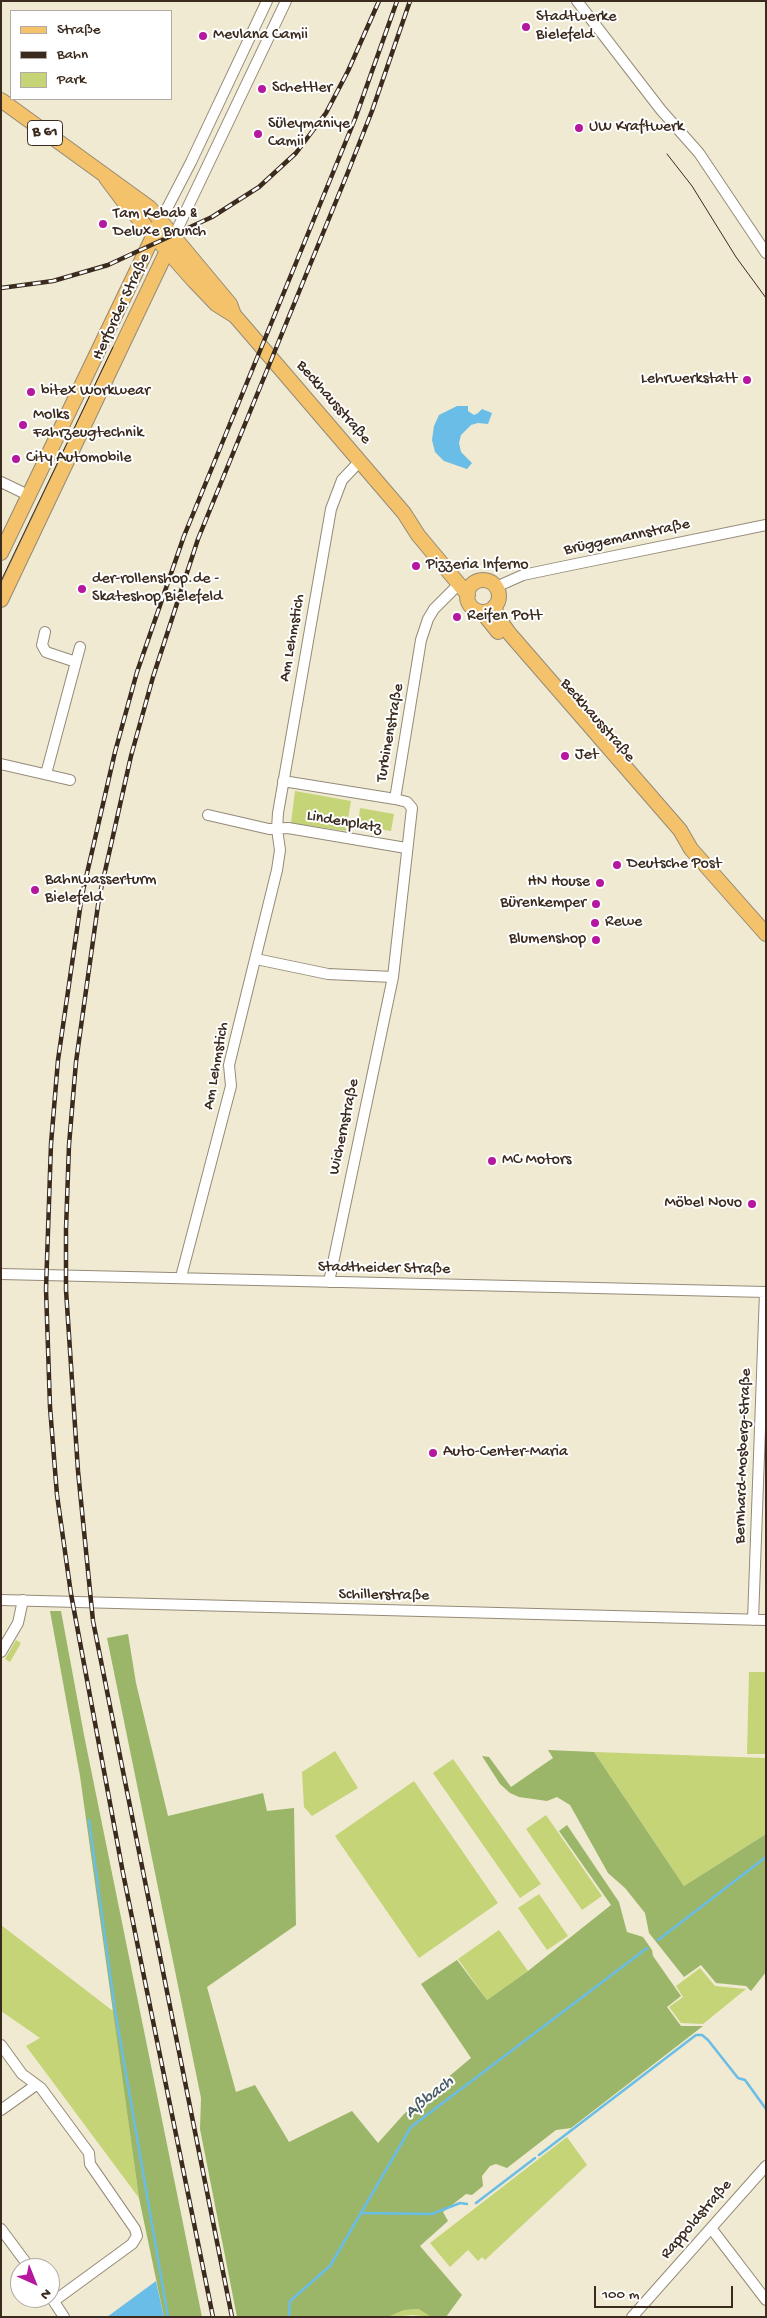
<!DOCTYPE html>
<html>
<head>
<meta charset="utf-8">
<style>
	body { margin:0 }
	#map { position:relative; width:767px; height:2318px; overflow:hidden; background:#efead1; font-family:"Gochi Hand",sans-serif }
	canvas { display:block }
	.frame { position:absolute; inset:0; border:2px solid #3b2a1e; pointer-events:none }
	.legend { position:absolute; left:10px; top:10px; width:162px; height:90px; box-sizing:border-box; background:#fff; border:1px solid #b1aaa5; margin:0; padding:6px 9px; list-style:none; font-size:15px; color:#3b2a1e }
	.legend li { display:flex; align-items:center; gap:10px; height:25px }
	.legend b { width:25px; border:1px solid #b1aaa5 }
	.north { position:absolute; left:10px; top:2258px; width:50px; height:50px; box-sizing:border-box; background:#fff; border:1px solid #b1aaa5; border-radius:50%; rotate:136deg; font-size:14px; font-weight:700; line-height:20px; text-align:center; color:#3b2a1e }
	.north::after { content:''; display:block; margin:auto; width:18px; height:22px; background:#b5179e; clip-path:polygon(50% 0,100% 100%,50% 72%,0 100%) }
	.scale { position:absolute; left:594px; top:2286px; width:139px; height:22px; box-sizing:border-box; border:2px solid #3b2a1e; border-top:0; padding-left:6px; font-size:15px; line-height:18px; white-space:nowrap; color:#3b2a1e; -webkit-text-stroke:4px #fff; paint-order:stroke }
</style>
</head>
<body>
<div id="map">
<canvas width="767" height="2318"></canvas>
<div class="frame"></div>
<ul class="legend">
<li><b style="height:6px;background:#f3c26a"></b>Straße</li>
<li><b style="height:6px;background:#3b2a1e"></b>Bahn</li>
<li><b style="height:14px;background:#c4d477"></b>Park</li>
</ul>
<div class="north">N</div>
<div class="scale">100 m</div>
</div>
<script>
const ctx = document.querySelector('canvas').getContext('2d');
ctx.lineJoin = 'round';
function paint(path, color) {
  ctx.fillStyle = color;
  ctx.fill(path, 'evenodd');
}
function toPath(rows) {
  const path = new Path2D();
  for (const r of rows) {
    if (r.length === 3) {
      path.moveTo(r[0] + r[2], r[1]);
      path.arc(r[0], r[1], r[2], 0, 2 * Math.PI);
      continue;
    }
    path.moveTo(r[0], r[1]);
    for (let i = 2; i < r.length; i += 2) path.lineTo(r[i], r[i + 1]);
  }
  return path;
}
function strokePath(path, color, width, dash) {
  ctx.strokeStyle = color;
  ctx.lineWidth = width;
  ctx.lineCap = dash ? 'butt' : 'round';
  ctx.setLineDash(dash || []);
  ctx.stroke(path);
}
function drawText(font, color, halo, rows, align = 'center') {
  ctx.font = font + ' "Gochi Hand",sans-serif';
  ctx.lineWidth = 4;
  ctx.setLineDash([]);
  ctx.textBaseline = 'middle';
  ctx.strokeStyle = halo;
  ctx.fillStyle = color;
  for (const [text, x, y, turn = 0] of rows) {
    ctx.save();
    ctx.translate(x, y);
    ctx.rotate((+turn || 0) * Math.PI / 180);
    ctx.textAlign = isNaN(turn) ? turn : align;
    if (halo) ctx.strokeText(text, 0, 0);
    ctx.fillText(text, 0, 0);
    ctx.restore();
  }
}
paint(toPath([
	[295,791,351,801,346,831,291,823],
	[360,808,394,814,391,831,358,826],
	[16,1640,21,1643,10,1662,5,1659],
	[749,1672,766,1672,766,1754,747,1754],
	[335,1751,358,1788,312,1816,304,1807,302,1772],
	[594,1752,766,1758,766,1834,684,1886],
	[453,1759,541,1884,520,1898,433,1773],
	[414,1781,498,1903,419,1958,335,1836],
	[546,1815,602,1896,582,1910,526,1829],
	[539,1894,568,1936,547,1950,518,1908],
	[1,1925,113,2011,139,2198,26,2046,40,2038,1,2011],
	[499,1930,528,1971,487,2000,458,1959],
	[700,1968,715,1986,746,1989,703,2024,681,2023,669,2007,683,1997,676,1986],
	[567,2137,587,2165,485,2260,482,2257,478,2261,468,2250,450,2267,430,2243],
	[420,2309,431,2317,413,2315,388,2317,404,2310]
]), '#c4d477');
paint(toPath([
	[50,1611,61,1611,84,1735,202,2317,164,2317,139,2198,80,1776],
	[128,1634,136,1683,168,1816,263,1793,267,1811,294,1808,296,1925,207,1987,236,2092,255,2085,289,2142,352,2111,378,2143,404,2114,471,2058,421,1984,457,1960,487,2000,528,1971,611,1905,559,1831,567,1825,619,1902,627,1932,643,1937,652,1950,653,1956,681,1996,667,2007,681,2026,703,2026,571,2128,556,2130,507,2168,496,2164,490,2166,482,2176,483,2186,472,2195,466,2194,443,2212,448,2221,420,2246,462,2295,446,2317,431,2317,419,2309,404,2310,388,2317,237,2317,200,2129,201,2098,107,1638],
	[548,1750,594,1752,684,1886,766,1834,766,1972,751,1991,746,1986,716,1983,701,1965,684,1977,649,1933,645,1913,625,1888,608,1873,570,1805,557,1797,547,1801,519,1797,510,1793,500,1784,482,1756,489,1757,511,1787,553,1758]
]), '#9bb668');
paint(toPath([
	[457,406,468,406,468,411,474,415,478,413,482,409,492,413,488,424,478,423,471,425,461,435,459,443,461,452,472,463,467,469,444,461,435,452,432,440,434,426,439,415],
	[156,2281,164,2317,107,2317]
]), '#6abde6');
strokePath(toPath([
	[89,1820,115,2010,168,2317],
	[658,1940,766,1857],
	[539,2155,696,2035,702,2035,708,2040,738,2078,745,2080,766,2109],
	[476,2203,535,2158],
	[362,2213,432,2214,460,2203,467,2204],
	[289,2317,290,2301,330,2266,411,2127,647,1948]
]), '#6abde6', 2.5);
const minor = toPath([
	[577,1,661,110,699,153,766,253],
	[161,220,191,162,267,1],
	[174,236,286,1],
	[1,482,28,495],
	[496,587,523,575,566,566,766,525],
	[45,632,42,645,46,652,76,662],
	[1,764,70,780],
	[46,774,80,647],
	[283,781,395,799],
	[208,815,269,829,288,828,406,848],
	[256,959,328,974,393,977],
	[1,1274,766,1292],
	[181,1277,231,1086,229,1065,277,870,280,850,277,829,278,813,331,509,342,480,360,461],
	[329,1282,393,977,412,808,407,802,395,799,421,640,428,619,434,609,459,584],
	[1,1600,766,1620],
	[753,1620,765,1292],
	[1,1652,18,1623,23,1600],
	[1,2045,22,2074,41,2088,89,2153,90,2164,135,2229,137,2236,132,2244,54,2301],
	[1,2110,36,2085],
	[711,2228,766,2300],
	[1,2229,30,2268],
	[51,2297,64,2317],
	[632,2317,766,2166]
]);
const major = toPath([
	[1,100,150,208,230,304,234,315],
	[106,178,124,202,194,281,216,304,235,316,248,331,404,513,418,535,468,595],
	[1,553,161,220],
	[483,596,16],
	[1,600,174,236],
	[494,607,499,619,509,633,680,830,691,849,766,934],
	[482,612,498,632]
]);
strokePath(minor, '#958a78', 12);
strokePath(major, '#958a78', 16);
strokePath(minor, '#fff', 10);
strokePath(major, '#f3c26a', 14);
strokePath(toPath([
	[667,154,692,186,736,257,766,298],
	[1,581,113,347]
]), '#3b2a1e', 1);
const rail = toPath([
	[1,288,53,281,108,265,212,217,259,187,296,153,326,113,348,71,379,1],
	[213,2317,123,1873,71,1594,57,1495,50,1407,46,1289,51,1144,58,1060,82,895,115,752,137,672,184,536,355,119,397,1],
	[232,2317,93,1621,78,1471,66,1290,66,1229,69,1145,76,1062,99,898,131,756,153,677,198,539,348,172,372,111,410,1]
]);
strokePath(rail, '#3b2a1e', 4.5);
strokePath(rail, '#fff', 2.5, [8]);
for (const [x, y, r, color] of [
	[526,27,5,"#b5179e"],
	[203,36,5,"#b5179e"],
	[262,89,5,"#b5179e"],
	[579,128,5,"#b5179e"],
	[258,134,5,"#b5179e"],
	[103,224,5,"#b5179e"],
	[747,380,5,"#b5179e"],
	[31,392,5,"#b5179e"],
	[23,425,5,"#b5179e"],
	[16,459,5,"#b5179e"],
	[416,566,5,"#b5179e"],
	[82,589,5,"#b5179e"],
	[457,617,5,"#b5179e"],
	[565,756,5,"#b5179e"],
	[617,865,5,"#b5179e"],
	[600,883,5,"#b5179e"],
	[35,890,5,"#b5179e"],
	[596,904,5,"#b5179e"],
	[595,923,5,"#b5179e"],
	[596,940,5,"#b5179e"],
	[492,1161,5,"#b5179e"],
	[752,1204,5,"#b5179e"],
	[433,1453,5,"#b5179e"]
]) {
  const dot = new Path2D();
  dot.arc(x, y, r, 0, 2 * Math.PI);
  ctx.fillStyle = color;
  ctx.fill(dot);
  strokePath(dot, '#fff', 2);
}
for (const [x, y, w] of [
	[45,133,35]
]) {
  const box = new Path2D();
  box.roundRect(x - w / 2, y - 12.5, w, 25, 4);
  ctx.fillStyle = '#fff';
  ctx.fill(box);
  strokePath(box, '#3b2a1e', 1);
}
drawText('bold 15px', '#3b2a1e', null, [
	["B 61",45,133]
]);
drawText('16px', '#3b2a1e', '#fff', [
	["Stadtwerke",536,18],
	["Bielefeld",536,36],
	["Mevlana Camii",213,36],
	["Schettler",272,89],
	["Süleymaniye",268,125],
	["Camii",268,143],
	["UW Kraftwerk",589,128],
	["Tam Kebab &",113,215],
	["Deluxe Brunch",113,233],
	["Lehrwerkstatt",737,380,"right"],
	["bitex Workwear",41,392],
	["Molks",33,416],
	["Fahrzeugtechnik",33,434],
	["City Automobile",26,459],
	["Pizzeria Inferno",426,566],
	["der-rollenshop.de -",92,580],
	["Skateshop Bielefeld",92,598],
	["Reifen Pott",467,617],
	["Jet",575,756],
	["Deutsche Post",627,865],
	["Bahnwasserturm",45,881],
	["Bielefeld",45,899],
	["HN House",590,883,"right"],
	["Bürenkemper",586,904,"right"],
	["Rewe",605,923],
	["Blumenshop",586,940,"right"],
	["MC Motors",502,1161],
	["Möbel Novo",742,1204,"right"],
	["Auto-Center-Maria",443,1453]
], 'left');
drawText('16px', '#3b2a1e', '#fff', [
	["Herforder Straße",122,307,-65],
	["Beckhausstraße",333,403,49],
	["Brüggemannstraße",627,538,-12],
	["Am Lehmstich",293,638,-80],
	["Beckhausstraße",597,721,49],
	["Turbinenstraße",391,733,-80],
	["Lindenplatz",344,823,10],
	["Am Lehmstich",217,1066,-80],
	["Wichernstraße",345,1127,-78],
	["Stadtheider Straße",384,1269,1],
	["Bernhard-Mosberg-Straße",744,1456,-88],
	["Schillerstraße",384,1596,1],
	["Rappoldstraße",697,2220,-49]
]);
drawText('italic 18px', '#4b5d64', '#fff', [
	["Aßbach",430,2098,-39]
]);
</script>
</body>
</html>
